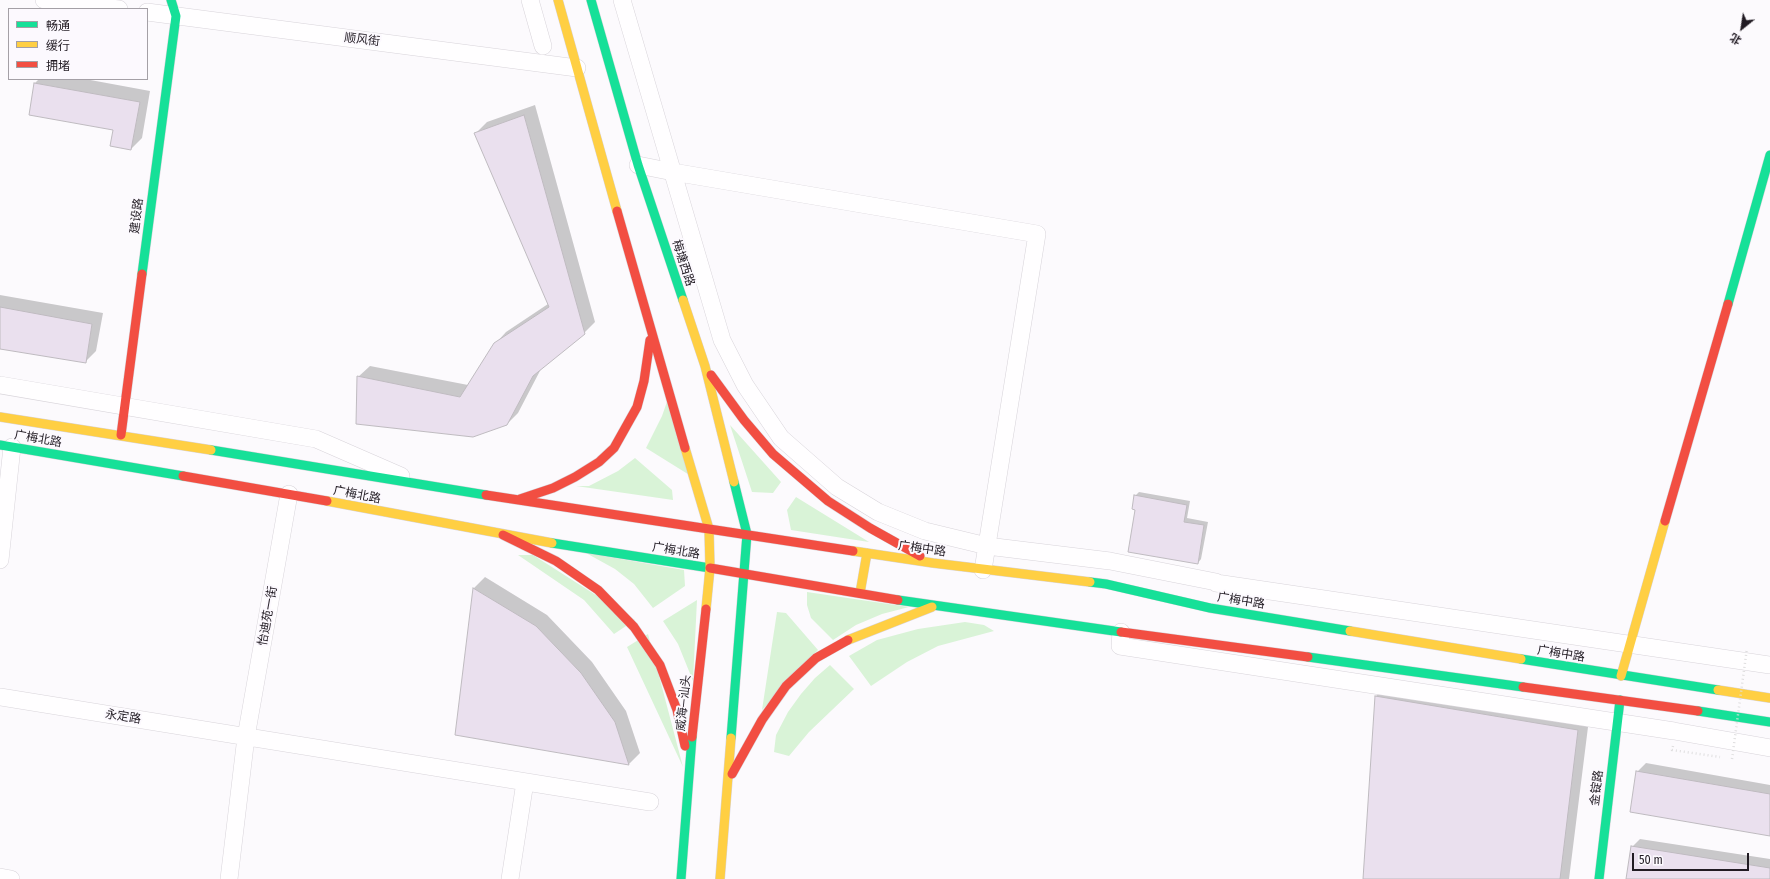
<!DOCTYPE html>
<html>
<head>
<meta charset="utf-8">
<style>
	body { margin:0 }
	#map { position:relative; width:1770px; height:879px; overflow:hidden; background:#fcfafd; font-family:"Fira Sans Condensed","Noto Sans SC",sans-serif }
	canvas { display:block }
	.legend { position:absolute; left:8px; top:8px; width:140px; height:72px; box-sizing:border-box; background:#fcf9fe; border:1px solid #a4a0a6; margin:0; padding:5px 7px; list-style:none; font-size:12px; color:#211b23 }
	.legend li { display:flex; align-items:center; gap:8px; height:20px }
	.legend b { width:20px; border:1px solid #a4a0a6 }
	.north { position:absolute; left:1722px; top:8px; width:40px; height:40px; -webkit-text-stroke:3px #fcf9fe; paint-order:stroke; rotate:210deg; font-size:11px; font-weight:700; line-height:16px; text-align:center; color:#211b23 }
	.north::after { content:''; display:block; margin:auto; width:14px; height:18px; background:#211b23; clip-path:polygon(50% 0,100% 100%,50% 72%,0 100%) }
	.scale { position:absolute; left:1632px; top:853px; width:117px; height:18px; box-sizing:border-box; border:2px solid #211b23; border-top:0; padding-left:5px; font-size:12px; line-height:14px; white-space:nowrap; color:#211b23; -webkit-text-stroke:3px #fcf9fe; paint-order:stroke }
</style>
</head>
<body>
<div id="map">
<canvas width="1770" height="879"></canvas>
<ul class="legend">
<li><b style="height:5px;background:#16e098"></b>畅通</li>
<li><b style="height:5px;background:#ffcf43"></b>缓行</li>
<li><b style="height:5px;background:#f24e42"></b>拥堵</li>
</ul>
<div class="north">北</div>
<div class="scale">50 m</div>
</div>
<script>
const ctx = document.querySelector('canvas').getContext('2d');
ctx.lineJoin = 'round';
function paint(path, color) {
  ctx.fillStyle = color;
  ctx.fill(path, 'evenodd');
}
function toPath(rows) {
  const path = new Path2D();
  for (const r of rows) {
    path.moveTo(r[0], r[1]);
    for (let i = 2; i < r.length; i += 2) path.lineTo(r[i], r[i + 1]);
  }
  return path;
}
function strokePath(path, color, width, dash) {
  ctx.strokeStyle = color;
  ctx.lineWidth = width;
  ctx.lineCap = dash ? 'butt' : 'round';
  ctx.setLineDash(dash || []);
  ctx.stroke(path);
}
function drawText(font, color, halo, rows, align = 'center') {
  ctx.font = font + ' "Fira Sans Condensed","Noto Sans SC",sans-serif';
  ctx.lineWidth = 4;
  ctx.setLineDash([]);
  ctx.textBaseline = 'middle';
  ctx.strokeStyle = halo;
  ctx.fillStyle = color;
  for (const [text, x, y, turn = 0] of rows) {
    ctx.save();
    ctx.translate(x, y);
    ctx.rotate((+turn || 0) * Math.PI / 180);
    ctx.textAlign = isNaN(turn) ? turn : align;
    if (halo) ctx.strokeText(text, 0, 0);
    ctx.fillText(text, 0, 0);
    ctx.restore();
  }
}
paint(toPath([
	[669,396,699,481,646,448,662,416],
	[730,425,781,482,773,493,752,492],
	[635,458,672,490,673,500,576,486,589,486,618,471],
	[796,497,869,542,791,530,787,510],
	[586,553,684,570,685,586,653,608,634,584,615,569],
	[518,555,533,555,635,620,614,634,584,600],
	[807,592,909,607,882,614,856,625,833,640,811,618,807,605],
	[697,600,693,681,678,644,663,621],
	[777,612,786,613,818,650,762,710],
	[965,622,984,625,994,631,938,646,907,662,871,686,849,656,877,640,918,629],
	[648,634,683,767,627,647],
	[830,665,854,689,809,732,789,756,774,752,776,735,788,712,801,694,815,678]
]), '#d9f3d7');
paint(toPath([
	[39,79,85,79,150,91,142,138,131,149,114,129,35,83],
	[535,105,595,322,584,333,542,367,518,413,507,424,358,377,370,366,468,385,495,344,506,332,548,304,476,133,487,122],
	[0,295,103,313,96,351,85,362,0,348],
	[1139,492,1190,501,1187,518,1208,522,1201,559,1198,563,1136,509,1135,496],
	[485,577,547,615,592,662,626,711,640,753,629,764,456,734,474,588],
	[1387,685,1589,719,1569,879,1364,879,1376,696],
	[1646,763,1770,785,1770,834,1637,772],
	[1640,839,1770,859,1770,879,1627,879,1632,847]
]), '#0003');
const building = toPath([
	[34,83,140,102,131,150,110,146,113,130,29,115,34,83],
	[524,115,585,334,533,376,507,425,473,437,356,424,357,376,460,397,494,343,549,307,474,133,524,115],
	[0,307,92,324,86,363,0,349,0,307],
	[1134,495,1187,505,1184,522,1204,525,1198,564,1128,552,1135,510,1132,509,1134,495],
	[473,588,536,626,581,673,615,722,629,765,455,735,473,588],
	[1375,696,1578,730,1560,879,1363,879,1375,696],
	[1636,771,1770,794,1770,836,1630,812,1636,771],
	[1631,846,1770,868,1770,879,1626,879,1631,846]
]);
paint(building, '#eae0ee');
strokePath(building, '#bfbbc0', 1);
const street = toPath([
	[44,0,119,9],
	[530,0,543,46],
	[622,0,722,340,745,385,781,438,837,487,878,512,925,531,987,546,1110,561,1216,582,1216,583,1770,665],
	[147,12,577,68],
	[638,165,673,172,1037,234,983,570],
	[0,385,316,439,401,476],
	[0,560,12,447],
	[1121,632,1120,646,1674,731,1770,748],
	[0,697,650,802],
	[0,877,11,879],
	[229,879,246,737,289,494],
	[510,879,525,782]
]);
const fast = toPath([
	[591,0,638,165,683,300],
	[142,274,176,16,171,0],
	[1728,304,1770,155],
	[0,445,183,476],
	[211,450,486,495],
	[552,543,710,568],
	[1090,582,1106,584,1210,608,1350,631],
	[898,600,1121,632],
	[1308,657,1523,687],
	[1521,659,1718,690],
	[1698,711,1770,722],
	[731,738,747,534,734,482],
	[681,879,692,737],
	[1599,879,1620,700]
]);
const slow = toPath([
	[558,0,617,211],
	[683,300,705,366,734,482],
	[0,417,211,450],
	[685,448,709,529,710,568,706,609],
	[327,501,552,543],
	[853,551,933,563,1090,582],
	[860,593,867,553],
	[1350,631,1521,659],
	[848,640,932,607],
	[1621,676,1665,521],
	[1718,690,1770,698],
	[720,879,731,738]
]);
const jam = toPath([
	[617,211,685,448],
	[711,375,744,420,773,454,828,501,870,528,920,556],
	[121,435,142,274],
	[183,476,327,501],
	[486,495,709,529],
	[520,499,553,488,575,477,599,462,614,448,637,407,644,381,650,340],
	[1665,521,1728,304],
	[709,529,853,551],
	[503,535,556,561,598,590,634,627,660,665,677,710,685,746],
	[710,568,898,600],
	[1121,632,1308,657],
	[1523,687,1698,711],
	[692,737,706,609],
	[732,774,762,720,786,686,816,658,848,640]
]);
strokePath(street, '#d8d4da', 18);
strokePath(fast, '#d8d4da', 10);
strokePath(slow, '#d8d4da', 10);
strokePath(jam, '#d8d4da', 10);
strokePath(toPath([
	[1673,746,1672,750,1720,757]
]), '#dfdedf', 2.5, [1, 3]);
strokePath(street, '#fffeff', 17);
strokePath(fast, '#16e098', 9);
strokePath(slow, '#ffcf43', 9);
strokePath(jam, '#f24e42', 9);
strokePath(toPath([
	[1732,759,1747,648]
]), '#dfdedf', 2.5, [1, 3]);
drawText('12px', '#211b23', '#fcf9fe', [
	["顺风街",362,40,7],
	["建设路",137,216,-83],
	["梅塘西路",683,263,72],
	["广梅北路",38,439,10],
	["广梅北路",357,495,11],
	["广梅中路",922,549,8],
	["广梅北路",676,551,9],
	["广梅中路",1241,601,9],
	["怡迪苑一街",268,616,-80],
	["广梅中路",1561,654,9],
	["威海—汕头",684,703,-84],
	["永定路",123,717,9],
	["金锭路",1597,788,-83]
]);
</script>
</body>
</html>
